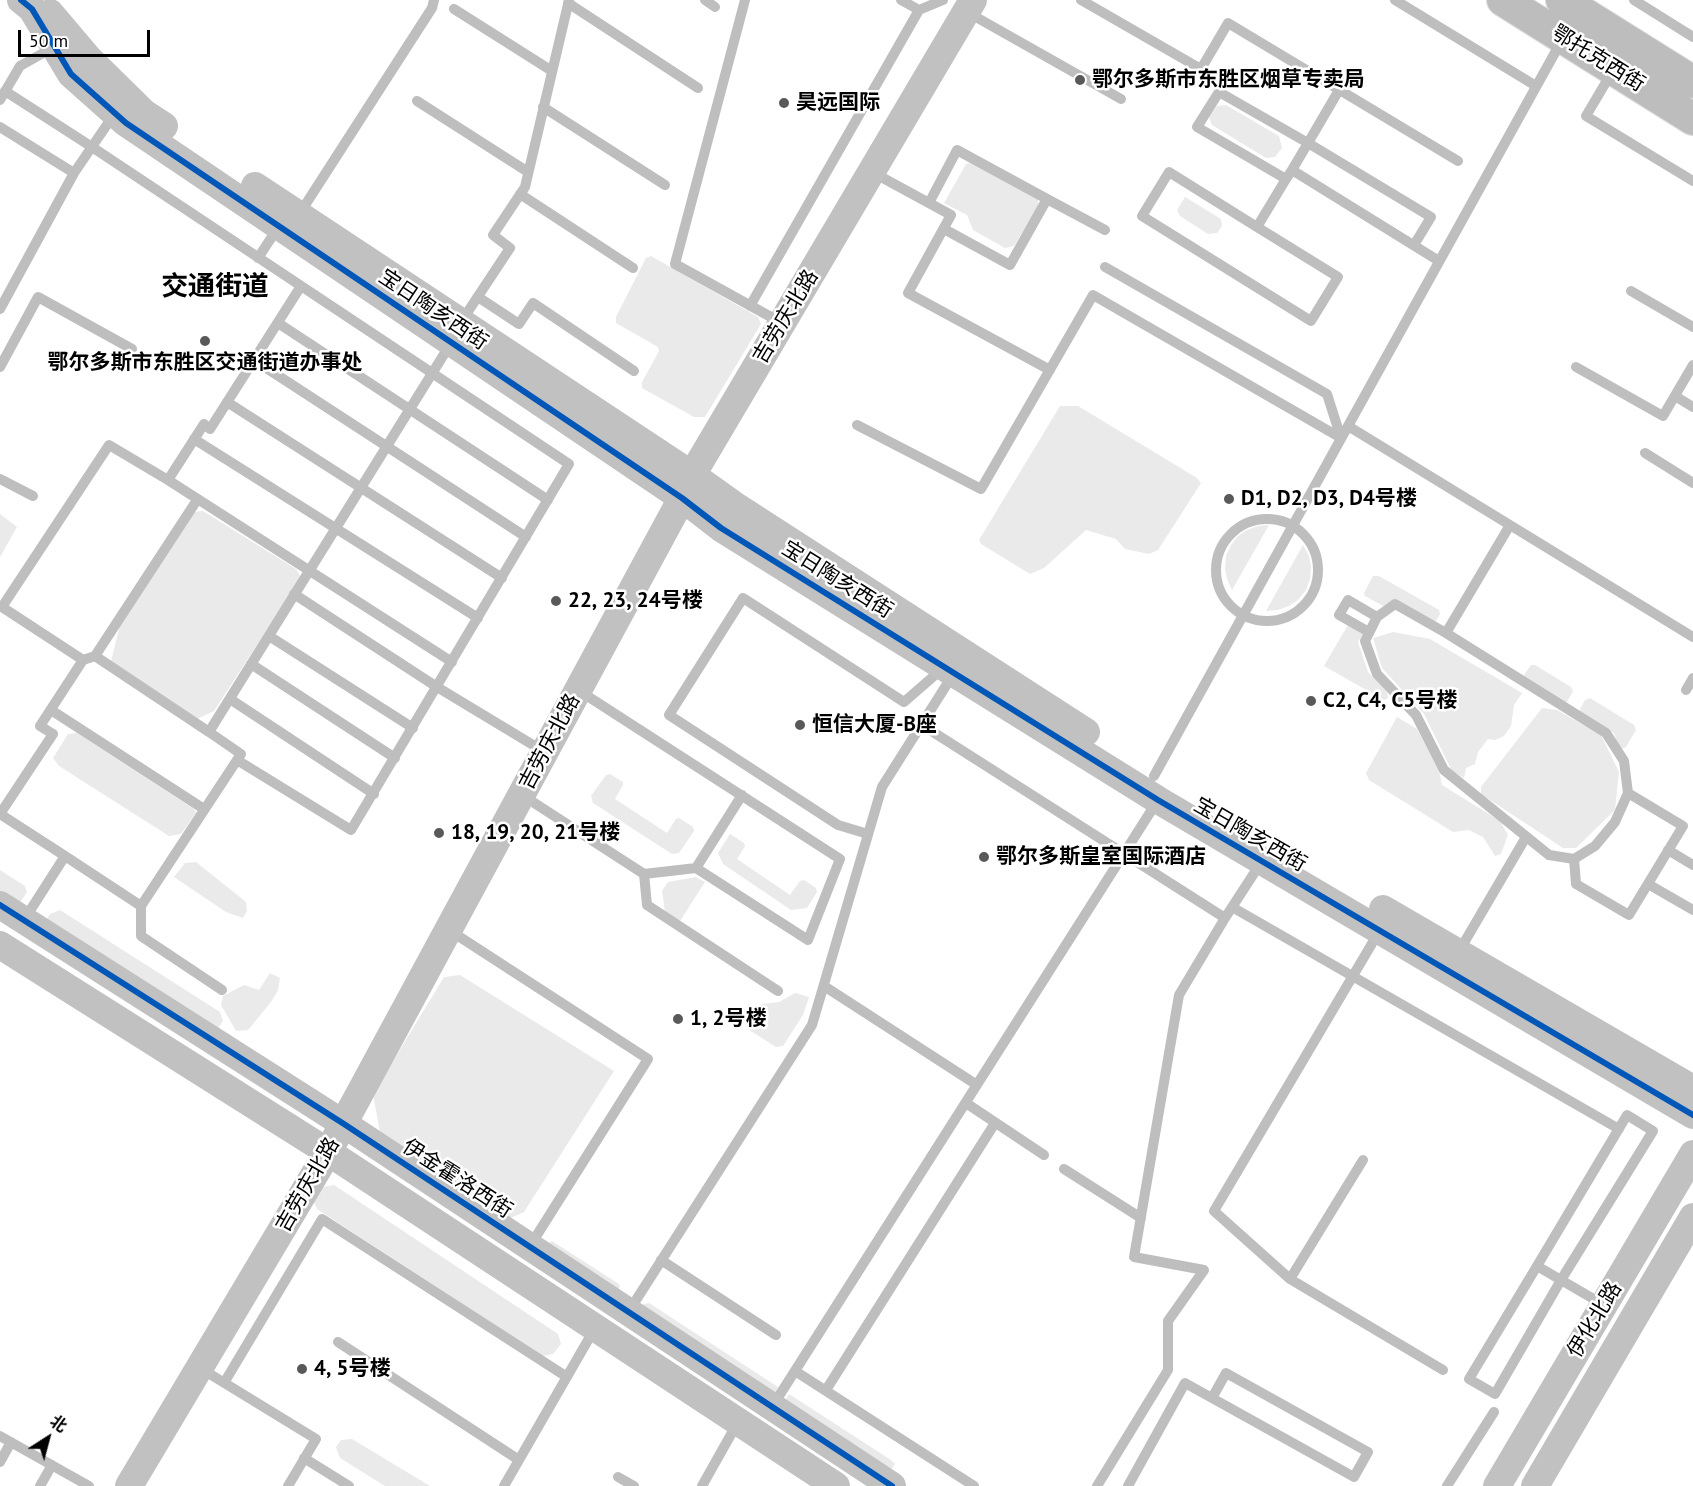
<!DOCTYPE html>
<html>
<head>
<meta charset="utf-8">
<style>
	body { margin:0 }
	#map { position:relative; width:1693px; height:1486px; overflow:hidden; background:#fff; font-family:"PT Sans","Noto Sans SC",sans-serif }
	canvas { display:block }
	.north { position:absolute; left:18px; top:1408px; width:60px; height:60px; -webkit-text-stroke:4px #fff; paint-order:stroke; rotate:36deg; font-size:16px; font-weight:700; line-height:24px; text-align:center; color:#000 }
	.north::after { content:''; display:block; margin:auto; width:21px; height:27px; background:#000; clip-path:polygon(50% 0,100% 100%,50% 72%,0 100%) }
	.scale { position:absolute; left:18px; top:30px; width:132px; height:27px; box-sizing:border-box; border:3px solid #000; border-top:0; padding-left:8px; font-size:18px; line-height:21px; white-space:nowrap; color:#000; -webkit-text-stroke:4px #fff; paint-order:stroke }
</style>
</head>
<body>
<div id="map">
<canvas width="1693" height="1486"></canvas>
<div class="north">北</div>
<div class="scale">50 m</div>
</div>
<script>
const ctx = document.querySelector('canvas').getContext('2d');
ctx.lineJoin = 'round';
function paint(path, color) {
  ctx.fillStyle = color;
  ctx.fill(path, 'evenodd');
}
function toPath(rows) {
  const path = new Path2D();
  for (const r of rows) {
    if (r.length === 3) {
      path.moveTo(r[0] + r[2], r[1]);
      path.arc(r[0], r[1], r[2], 0, 2 * Math.PI);
      continue;
    }
    path.moveTo(r[0], r[1]);
    for (let i = 2; i < r.length; i += 2) path.lineTo(r[i], r[i + 1]);
  }
  return path;
}
function strokePath(path, color, width, dash) {
  ctx.strokeStyle = color;
  ctx.lineWidth = width;
  ctx.lineCap = dash ? 'butt' : 'round';
  ctx.setLineDash(dash || []);
  ctx.stroke(path);
}
function drawText(font, color, halo, rows, align = 'center') {
  ctx.font = font + ' "PT Sans","Noto Sans SC",sans-serif';
  ctx.lineWidth = 5;
  ctx.setLineDash([]);
  ctx.textBaseline = 'middle';
  ctx.strokeStyle = halo;
  ctx.fillStyle = color;
  for (const [text, x, y, turn = 0] of rows) {
    ctx.save();
    ctx.translate(x, y);
    ctx.rotate((+turn || 0) * Math.PI / 180);
    ctx.textAlign = isNaN(turn) ? turn : align;
    if (halo) ctx.strokeText(text, 0, 0);
    ctx.fillText(text, 0, 0);
    ctx.restore();
  }
}
paint(toPath([
	[1226,105,1279,136,1282,148,1275,157,1266,158,1212,125,1209,117,1217,106],
	[974,162,1037,198,1039,205,1014,246,1005,248,973,230,967,215,944,203,966,164],
	[1185,197,1221,219,1222,226,1217,233,1208,234,1180,216,1177,210],
	[651,256,758,317,761,324,705,417,694,417,642,388,642,382,659,351,658,347,616,323,616,317,646,258],
	[1060,406,1078,406,1197,478,1201,483,1158,550,1149,554,1125,549,1116,539,1086,530,1044,568,1030,574,981,544,979,540],
	[203,511,296,569,301,577,214,711,197,719,111,661,120,625,193,512],
	[0,514,17,527,0,557],
	[1269,525,1232,590,1227,579,1225,568,1226,556,1231,545,1238,536,1247,530,1258,526],
	[1303,545,1309,556,1311,567,1310,579,1306,590,1298,600,1289,606,1278,610,1266,611],
	[1373,576,1379,576,1439,610,1440,614,1434,624,1394,600,1385,607,1365,596,1364,593],
	[1348,625,1363,634,1358,642,1368,672,1387,692,1388,698,1384,700,1324,666],
	[1393,632,1430,639,1522,693,1514,705,1511,726,1504,736,1495,740,1488,739,1478,752,1475,764,1466,768,1464,778,1452,771,1424,714,1382,668,1373,638],
	[1531,665,1535,665,1571,687,1573,691,1567,702,1563,702,1526,680,1524,675],
	[1590,698,1634,725,1636,730,1626,747,1622,749,1618,746,1614,733,1581,714,1580,709,1585,700],
	[1542,708,1557,710,1601,735,1619,772,1615,810,1576,848,1563,848,1481,794,1481,787],
	[1397,717,1417,729,1439,770,1442,785,1500,821,1508,835,1501,854,1495,856,1483,837,1469,830,1453,832,1369,780,1366,773],
	[77,733,194,809,196,813,181,834,169,836,59,766,53,758,68,734],
	[610,774,623,782,623,785,615,799,667,833,676,819,679,818,693,827,694,831,679,853,672,854,593,803,591,796,606,775],
	[730,834,744,843,745,846,737,859,790,895,800,881,804,880,816,888,817,892,807,908,791,910,723,864,718,853],
	[196,862,246,902,247,911,243,918,226,912,174,877,185,863],
	[0,870,25,886,27,892,19,904,0,896],
	[696,877,705,882,680,921,665,912,662,891,668,882],
	[60,910,220,1012,223,1021,217,1030,44,924,50,914],
	[270,973,280,978,278,990,271,1002,248,1030,236,1031,221,1005,223,996,244,985,259,990],
	[460,975,614,1071,524,1212,504,1221,381,1138,373,1094,444,977],
	[795,993,809,997,803,1015,783,1046,776,1047,746,1028,762,1004,779,1002],
	[334,1185,558,1334,561,1344,553,1354,543,1356,317,1209,313,1200,323,1187],
	[552,1241,619,1284,620,1287,617,1292,546,1246],
	[649,1303,778,1387,775,1396,640,1309,644,1304],
	[789,1394,891,1460,895,1464,887,1476,781,1408],
	[352,1439,430,1486,385,1486,340,1458,336,1447,341,1440]
]), '#eaeaea');
const primary = toPath([
	[1503,0,1693,119],
	[1562,0,1693,82]
]);
strokePath(primary, '#dbdbdb', 34);
strokePath(toPath([
	[705,0,715,7],
	[745,0,675,264,780,322],
	[901,0,919,10,943,0],
	[1081,0,1201,69,1228,23,1458,161],
	[1395,0,1536,86],
	[1634,0,1693,37],
	[568,3,698,88],
	[454,9,552,71],
	[967,12,1121,99],
	[1612,72,1586,116,1693,181],
	[1339,90,1308,143,1431,217,1414,245],
	[5,91,92,147,569,464,351,830,237,760],
	[0,100,20,66,54,47],
	[417,101,528,172],
	[543,107,665,185],
	[0,127,74,173],
	[1292,170,1308,143,1219,92,1197,127,1286,179,1292,170,1439,261],
	[872,172,951,215,908,293,1050,370],
	[520,194,633,268],
	[1047,199,1105,230],
	[929,203,957,150,1047,199,1010,265,944,229],
	[300,213,432,8,434,0],
	[1257,227,1338,277,1311,321,1142,216,1169,172,1257,227,1286,179],
	[258,258,279,226],
	[1105,267,1327,394,1341,438],
	[301,286,210,429,204,424,168,480,452,662],
	[1631,291,1693,327],
	[478,297,519,324,533,303,634,371],
	[750,306,919,10],
	[0,309,74,173,115,113],
	[461,322,510,248,493,235,525,187,569,0],
	[278,323,548,500],
	[254,360,526,537],
	[0,367,38,297,132,349],
	[1576,367,1663,416,1693,365],
	[1675,396,1693,407],
	[227,402,502,578],
	[857,425,981,489,1093,295,1341,438],
	[1348,426,1693,637],
	[194,439,478,618],
	[1645,453,1693,483],
	[0,479,33,496],
	[1267,570,51],
	[294,594,437,687,543,751],
	[1377,617,1365,641,1377,674,1416,715,1444,770,1549,855,1574,859,1595,846,1615,822,1628,793,1624,761,1606,733,1446,633],
	[1369,632,1339,615,1348,600,1377,617,1395,604,1446,633,1510,525],
	[269,636,413,728],
	[95,656,209,732],
	[83,660,95,656,197,500],
	[251,664,395,758],
	[578,690,840,859,808,940,696,868,742,795],
	[1686,690,1693,678],
	[230,699,374,794],
	[51,710,204,809],
	[922,725,1225,918],
	[1154,776,1562,40],
	[522,795,644,874,696,868],
	[0,814,53,734,40,726,83,660,2,607,109,445,168,480],
	[0,814,65,856,24,920],
	[868,834,838,825,669,715,743,598,904,702,942,669],
	[1668,850,1693,865],
	[65,856,141,906,141,936,222,990],
	[1574,859,1576,884,1629,915,1683,826,1628,793],
	[644,874,647,905,778,991],
	[1648,884,1693,910],
	[141,906,241,754,209,732,451,343],
	[1232,907,1619,1129],
	[449,930,648,1059,530,1246],
	[1380,930,1214,1211,1290,1279,1443,1370],
	[1458,953,1526,837],
	[824,986,977,1085],
	[966,1103,1044,1155],
	[1064,1169,1141,1218],
	[661,1260,776,1335],
	[1537,1266,1469,1379,1495,1394,1561,1280,1653,1131,1627,1115,1537,1266,1561,1280,1604,1305],
	[1290,1279,1363,1160],
	[629,1311,812,1025,882,787,954,673],
	[338,1342,519,1460],
	[200,1368,316,1439,288,1486],
	[795,1371,974,1486],
	[224,1383,322,1219,567,1377],
	[826,1390,995,1123],
	[772,1407,1158,800],
	[0,1436,89,1486],
	[304,1458,349,1486],
	[0,1462,11,1442],
	[618,1477,634,1486],
	[40,1486,52,1465],
	[504,1486,595,1328],
	[702,1486,738,1422],
	[1097,1486,1168,1370,1168,1321,1204,1270,1134,1257,1179,995,1225,918,1262,861],
	[1128,1486,1185,1383,1212,1398,1354,1477,1368,1452,1226,1373,1212,1398],
	[1447,1486,1494,1412]
]), '#bebebe', 10);
strokePath(toPath([
	[21,0,32,9,71,74,126,123,682,498,721,528,1158,800,1693,1115],
	[50,13,89,59,144,113,164,126],
	[255,186,692,475,734,505,1086,732],
	[0,905,344,1124,892,1486],
	[1383,909,1693,1089],
	[0,945,328,1152,836,1486],
	[129,1486,328,1152,682,498,692,475,973,0],
	[1497,1486,1693,1154],
	[1535,1486,1693,1217]
]), '#c1c1c1', 28);
strokePath(primary, '#bdbdbd', 32);
strokePath(toPath([
	[21,0,32,9,71,74,126,123,682,498,721,528,1158,800,1693,1115],
	[0,905,344,1124,892,1486]
]), '#0057b8', 6);
for (const [x, y, r, color] of [
	[1080,80,6,"#595959"],
	[784,103,6,"#595959"],
	[205,341,6,"#595959"],
	[1229,499,6,"#595959"],
	[556,601,6,"#595959"],
	[1311,701,6,"#595959"],
	[800,725,6,"#595959"],
	[439,833,6,"#595959"],
	[984,857,6,"#595959"],
	[678,1019,6,"#595959"],
	[302,1369,6,"#595959"]
]) {
  const dot = new Path2D();
  dot.arc(x, y, r, 0, 2 * Math.PI);
  ctx.fillStyle = color;
  ctx.fill(dot);
  strokePath(dot, '#fff', 2);
}
drawText('21px', '#000', '#fff', [
	["鄂托克西街",1598,59,32],
	["宝日陶亥西街",433,310,34],
	["吉劳庆北路",786,317,-59],
	["宝日陶亥西街",837,580,32],
	["吉劳庆北路",550,742,-62],
	["宝日陶亥西街",1250,835,30],
	["伊金霍洛西街",457,1179,33],
	["吉劳庆北路",308,1185,-60],
	["伊化北路",1595,1320,-59]
]);
drawText('bold 21px', '#000', '#fff', [
	["鄂尔多斯市东胜区烟草专卖局",1092,80],
	["昊远国际",796,103],
	["鄂尔多斯市东胜区交通街道办事处",205,363,"center"],
	["D1, D2, D3, D4号楼",1241,499],
	["22, 23, 24号楼",568,601],
	["C2, C4, C5号楼",1323,701],
	["恒信大厦-B座",812,725],
	["18, 19, 20, 21号楼",451,833],
	["鄂尔多斯皇室国际酒店",996,857],
	["1, 2号楼",690,1019],
	["4, 5号楼",314,1369]
], 'left');
drawText('bold 27px', '#000', '#fff', [
	["交通街道",215,287]
]);
</script>
</body>
</html>
